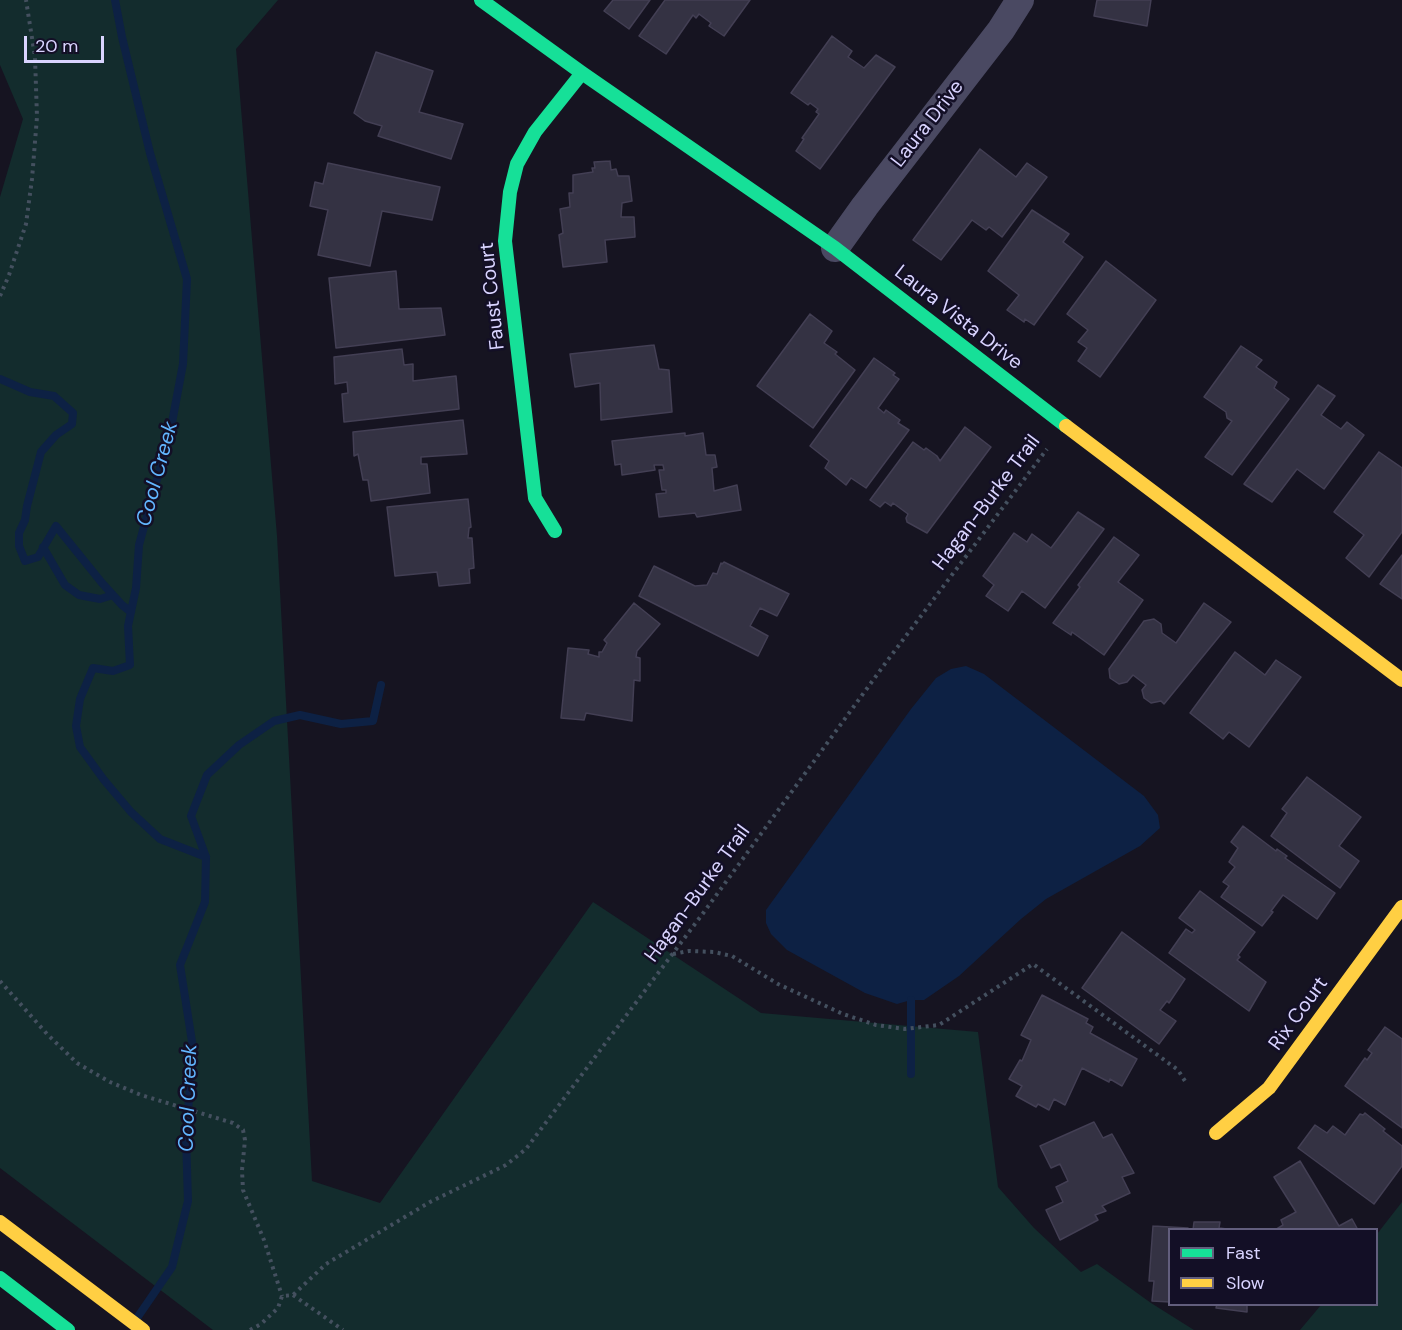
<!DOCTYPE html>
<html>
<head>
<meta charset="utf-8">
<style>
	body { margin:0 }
	#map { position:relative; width:1402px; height:1330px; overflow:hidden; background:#161421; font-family:"DM Sans",sans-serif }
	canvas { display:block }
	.legend { position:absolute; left:1168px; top:1228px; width:210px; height:78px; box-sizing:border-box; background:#130f26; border:2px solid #625e7d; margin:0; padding:8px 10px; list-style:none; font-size:18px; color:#d9d4ff }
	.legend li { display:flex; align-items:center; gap:12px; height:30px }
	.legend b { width:30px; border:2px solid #625e7d }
	.scale { position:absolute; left:24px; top:36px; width:80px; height:27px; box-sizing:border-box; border:3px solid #d9d4ff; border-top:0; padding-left:8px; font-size:18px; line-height:21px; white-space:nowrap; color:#d9d4ff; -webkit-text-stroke:4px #130f26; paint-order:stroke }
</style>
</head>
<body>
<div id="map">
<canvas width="1402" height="1330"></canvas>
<ul class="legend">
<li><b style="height:8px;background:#16e098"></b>Fast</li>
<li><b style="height:8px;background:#ffcf43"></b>Slow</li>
</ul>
<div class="scale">20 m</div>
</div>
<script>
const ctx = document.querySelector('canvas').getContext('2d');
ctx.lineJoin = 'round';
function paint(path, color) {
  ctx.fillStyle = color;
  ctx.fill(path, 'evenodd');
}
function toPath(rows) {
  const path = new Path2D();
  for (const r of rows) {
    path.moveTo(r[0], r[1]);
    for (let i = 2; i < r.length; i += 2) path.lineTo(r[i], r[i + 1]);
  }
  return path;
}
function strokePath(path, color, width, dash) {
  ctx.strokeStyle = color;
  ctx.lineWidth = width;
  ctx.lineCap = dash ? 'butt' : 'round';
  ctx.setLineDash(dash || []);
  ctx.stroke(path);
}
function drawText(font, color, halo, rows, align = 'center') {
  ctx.font = font + ' "DM Sans",sans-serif';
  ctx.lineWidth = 5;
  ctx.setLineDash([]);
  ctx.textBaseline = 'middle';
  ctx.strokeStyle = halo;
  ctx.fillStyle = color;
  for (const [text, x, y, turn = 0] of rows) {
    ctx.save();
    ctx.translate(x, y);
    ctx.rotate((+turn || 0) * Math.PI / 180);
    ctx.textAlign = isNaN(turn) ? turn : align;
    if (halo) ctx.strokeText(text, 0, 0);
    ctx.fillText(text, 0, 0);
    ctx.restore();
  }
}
paint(toPath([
	[0,0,278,0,236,49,277,536,312,1181,380,1203,593,902,761,1013,978,1032,998,1187,1034,1228,1081,1272,1097,1264,1151,1303,1194,1330,213,1330,0,1168,0,197,23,119,0,65],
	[1402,1202,1402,1330,1300,1330,1321,1305,1376,1304,1377,1234]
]), '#132c2d');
paint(toPath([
	[966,666,984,674,1144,796,1158,815,1160,828,1140,846,1046,899,1021,919,959,976,924,1000,911,1000,897,1004,865,993,787,950,771,934,766,923,766,910,911,709,936,678,951,669]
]), '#0d2144');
strokePath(toPath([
	[115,0,122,37,150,153,187,279,183,364,171,428,139,545,136,588,128,626,130,665,113,671,93,668,80,699,76,726,80,747,104,780,131,812,160,839,206,857],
	[0,379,30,392,54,396,73,413,72,424,56,435,41,452,27,506,25,520,19,533,19,546,25,561,38,557,56,526,102,583,122,605,131,612],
	[43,547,65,585,79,595,100,599,113,595],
	[911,1074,911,1000],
	[137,1318,172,1267,188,1201,186,1136,193,1048,180,965,205,902,206,857,191,816,207,775,239,745,274,721,300,715,341,724,373,721,381,685]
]), '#0d2144', 8);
const building = toPath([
	[613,0,650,0,629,29,604,11,613,0],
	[665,0,750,0,724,36,709,26,711,23,699,14,696,18,693,15,666,54,639,36,665,0],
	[1097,0,1151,0,1147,26,1094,16,1097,0],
	[832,36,852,51,848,57,864,68,876,55,895,67,820,169,796,151,804,139,802,138,819,114,816,112,818,109,810,103,808,105,791,93,832,36],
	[376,52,433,71,419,112,463,124,451,159,378,136,382,126,365,121,354,113,376,52],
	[980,149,1016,177,1027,163,1047,177,1002,237,989,227,986,230,972,220,941,260,913,240,980,149],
	[610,161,611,170,616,169,618,176,629,176,632,201,622,203,621,217,634,217,635,237,605,240,607,262,563,267,559,235,563,233,560,209,570,207,569,193,573,193,573,175,593,172,592,168,595,168,594,162,610,161],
	[328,163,440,187,432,220,382,211,370,266,318,255,328,210,310,206,315,182,323,184,328,163],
	[1032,210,1069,234,1063,242,1083,257,1034,325,1025,319,1024,322,1007,310,1019,295,988,271,1032,210],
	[1106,261,1156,300,1100,377,1078,361,1087,348,1078,342,1088,330,1067,314,1106,261],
	[396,271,399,309,441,308,445,335,336,348,329,278,396,271],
	[810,314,832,331,824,343,837,352,835,354,855,370,813,428,757,386,810,314],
	[654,345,659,369,669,370,672,412,601,420,600,383,575,387,570,354,654,345],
	[1241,346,1262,360,1256,367,1277,382,1274,388,1289,399,1232,475,1205,457,1232,421,1227,418,1226,412,1204,397,1241,346],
	[402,349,404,365,413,364,413,381,456,376,459,409,344,422,342,394,348,393,347,382,335,384,334,357,402,349],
	[874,358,895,373,893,375,899,379,878,408,884,413,886,410,900,420,898,423,909,430,866,488,851,478,846,485,825,468,829,461,810,446,874,358],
	[1318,385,1335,396,1321,415,1341,429,1347,422,1364,435,1324,489,1297,469,1272,502,1244,484,1318,385],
	[463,420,467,454,421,457,421,464,427,464,430,493,371,501,368,480,363,480,358,454,354,456,353,432,463,420],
	[965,427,991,447,927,533,907,522,906,518,908,514,893,503,891,506,885,502,880,507,870,500,913,442,924,450,926,448,937,456,940,461,965,427],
	[685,433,685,436,703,433,706,455,715,455,717,467,712,468,714,491,737,485,741,510,697,517,695,513,659,517,656,494,666,493,666,490,662,490,659,470,664,470,663,465,654,465,655,470,622,475,621,464,615,465,612,441,685,433],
	[1379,452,1402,468,1402,532,1369,577,1346,558,1364,535,1334,512,1379,452],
	[468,499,471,527,469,528,468,538,472,538,474,568,469,569,470,583,439,586,437,572,395,576,387,507,468,499],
	[1078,512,1104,529,1045,608,1022,591,1008,611,986,596,994,585,983,576,1014,533,1027,542,1032,534,1051,548,1078,512],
	[1114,537,1139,555,1118,582,1143,600,1104,655,1072,632,1071,635,1053,623,1080,587,1078,585,1114,537],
	[1402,555,1402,599,1380,584,1402,555],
	[724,562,789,594,777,616,760,608,750,626,768,636,758,656,639,596,654,566,695,586,707,585,713,573,717,574,721,563,722,564,724,562],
	[634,603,660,624,637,651,636,657,640,658,640,681,634,680,632,721,586,713,584,720,561,718,568,648,589,650,588,654,599,657,599,652,602,652,607,643,604,640,634,603],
	[1204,603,1231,622,1164,704,1161,701,1151,703,1144,698,1142,690,1146,685,1133,675,1127,682,1119,684,1110,678,1109,669,1144,621,1154,619,1161,624,1162,633,1176,643,1204,603],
	[1235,652,1265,675,1276,660,1301,677,1249,747,1229,732,1223,739,1190,713,1235,652],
	[1307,777,1361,817,1339,846,1359,861,1340,888,1271,836,1287,813,1282,809,1307,777],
	[1243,826,1276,851,1277,849,1287,856,1285,858,1335,893,1317,919,1283,895,1271,911,1273,912,1262,926,1221,897,1229,886,1223,882,1235,867,1229,862,1238,848,1231,842,1243,826],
	[1200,891,1255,932,1238,955,1240,957,1237,960,1266,982,1249,1011,1169,953,1186,929,1192,933,1195,930,1179,918,1200,891],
	[1122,932,1185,979,1169,1003,1167,1001,1160,1010,1176,1021,1159,1044,1082,988,1122,932],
	[1042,995,1088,1019,1086,1023,1093,1027,1090,1033,1137,1059,1122,1086,1110,1079,1109,1082,1082,1068,1065,1105,1054,1099,1049,1110,1038,1104,1036,1107,1016,1096,1022,1086,1009,1079,1020,1060,1022,1061,1031,1040,1021,1035,1042,995],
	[1385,1027,1402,1039,1402,1128,1345,1086,1365,1058,1367,1060,1372,1053,1368,1050,1385,1027],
	[1365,1113,1385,1129,1383,1131,1402,1146,1402,1166,1374,1204,1298,1148,1315,1125,1327,1133,1333,1126,1345,1135,1360,1114,1363,1115,1365,1113],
	[1094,1122,1103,1138,1112,1134,1134,1173,1122,1177,1130,1193,1102,1206,1106,1211,1095,1215,1098,1220,1060,1240,1046,1210,1063,1202,1056,1187,1068,1181,1060,1164,1051,1168,1040,1146,1094,1122],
	[1300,1161,1339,1226,1352,1219,1358,1230,1275,1230,1283,1225,1281,1220,1296,1212,1274,1177,1300,1161],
	[1194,1222,1220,1222,1219,1228,1235,1230,1193,1230,1194,1222],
	[1153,1226,1188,1228,1188,1230,1170,1230,1170,1302,1152,1301,1154,1281,1149,1281,1153,1226],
	[1217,1304,1247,1304,1247,1312,1216,1308,1217,1304]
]);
paint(building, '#343243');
strokePath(building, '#433f54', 1.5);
strokePath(toPath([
	[0,296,9,275,26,224,32,179,37,117,35,57,26,0],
	[673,954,689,951,714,952,732,956,778,984,843,1014,876,1025,905,1029,939,1025,1033,964,1178,1070,1185,1081],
	[0,981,47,1034,77,1063,110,1082,141,1095,233,1123,243,1130,245,1140,242,1170,243,1190,264,1240,282,1296],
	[293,1295,343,1330],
	[250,1330,261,1324,278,1308,282,1296,293,1295,326,1264,430,1202,506,1165,526,1149,704,912,887,661,1047,449]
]), '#44505f', 4, [3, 4.5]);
strokePath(toPath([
	[835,248,865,206,1001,30,1020,0]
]), '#4a4962', 28);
strokePath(toPath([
	[481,0,582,73,835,248,1066,426],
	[555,531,535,498,505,241,510,192,517,164,535,132,582,73],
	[0,1278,68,1330]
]), '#16e098', 14);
strokePath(toPath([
	[1066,426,1402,680],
	[1216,1133,1269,1088,1402,907],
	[0,1222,143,1330]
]), '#ffcf43', 14);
drawText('20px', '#d9d4ff', '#130f26', [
	["Laura Drive",928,124,-52],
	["Faust Court",493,296,-96],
	["Laura Vista Drive",958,318,38],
	["Hagan-Burke Trail",987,503,-53],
	["Hagan-Burke Trail",698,894,-54],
	["Rix Court",1299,1014,-54]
]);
drawText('italic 21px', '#62b6ff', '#130f26', [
	["Cool Creek",158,474,-75],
	["Cool Creek",189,1098,-88]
]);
</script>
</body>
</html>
